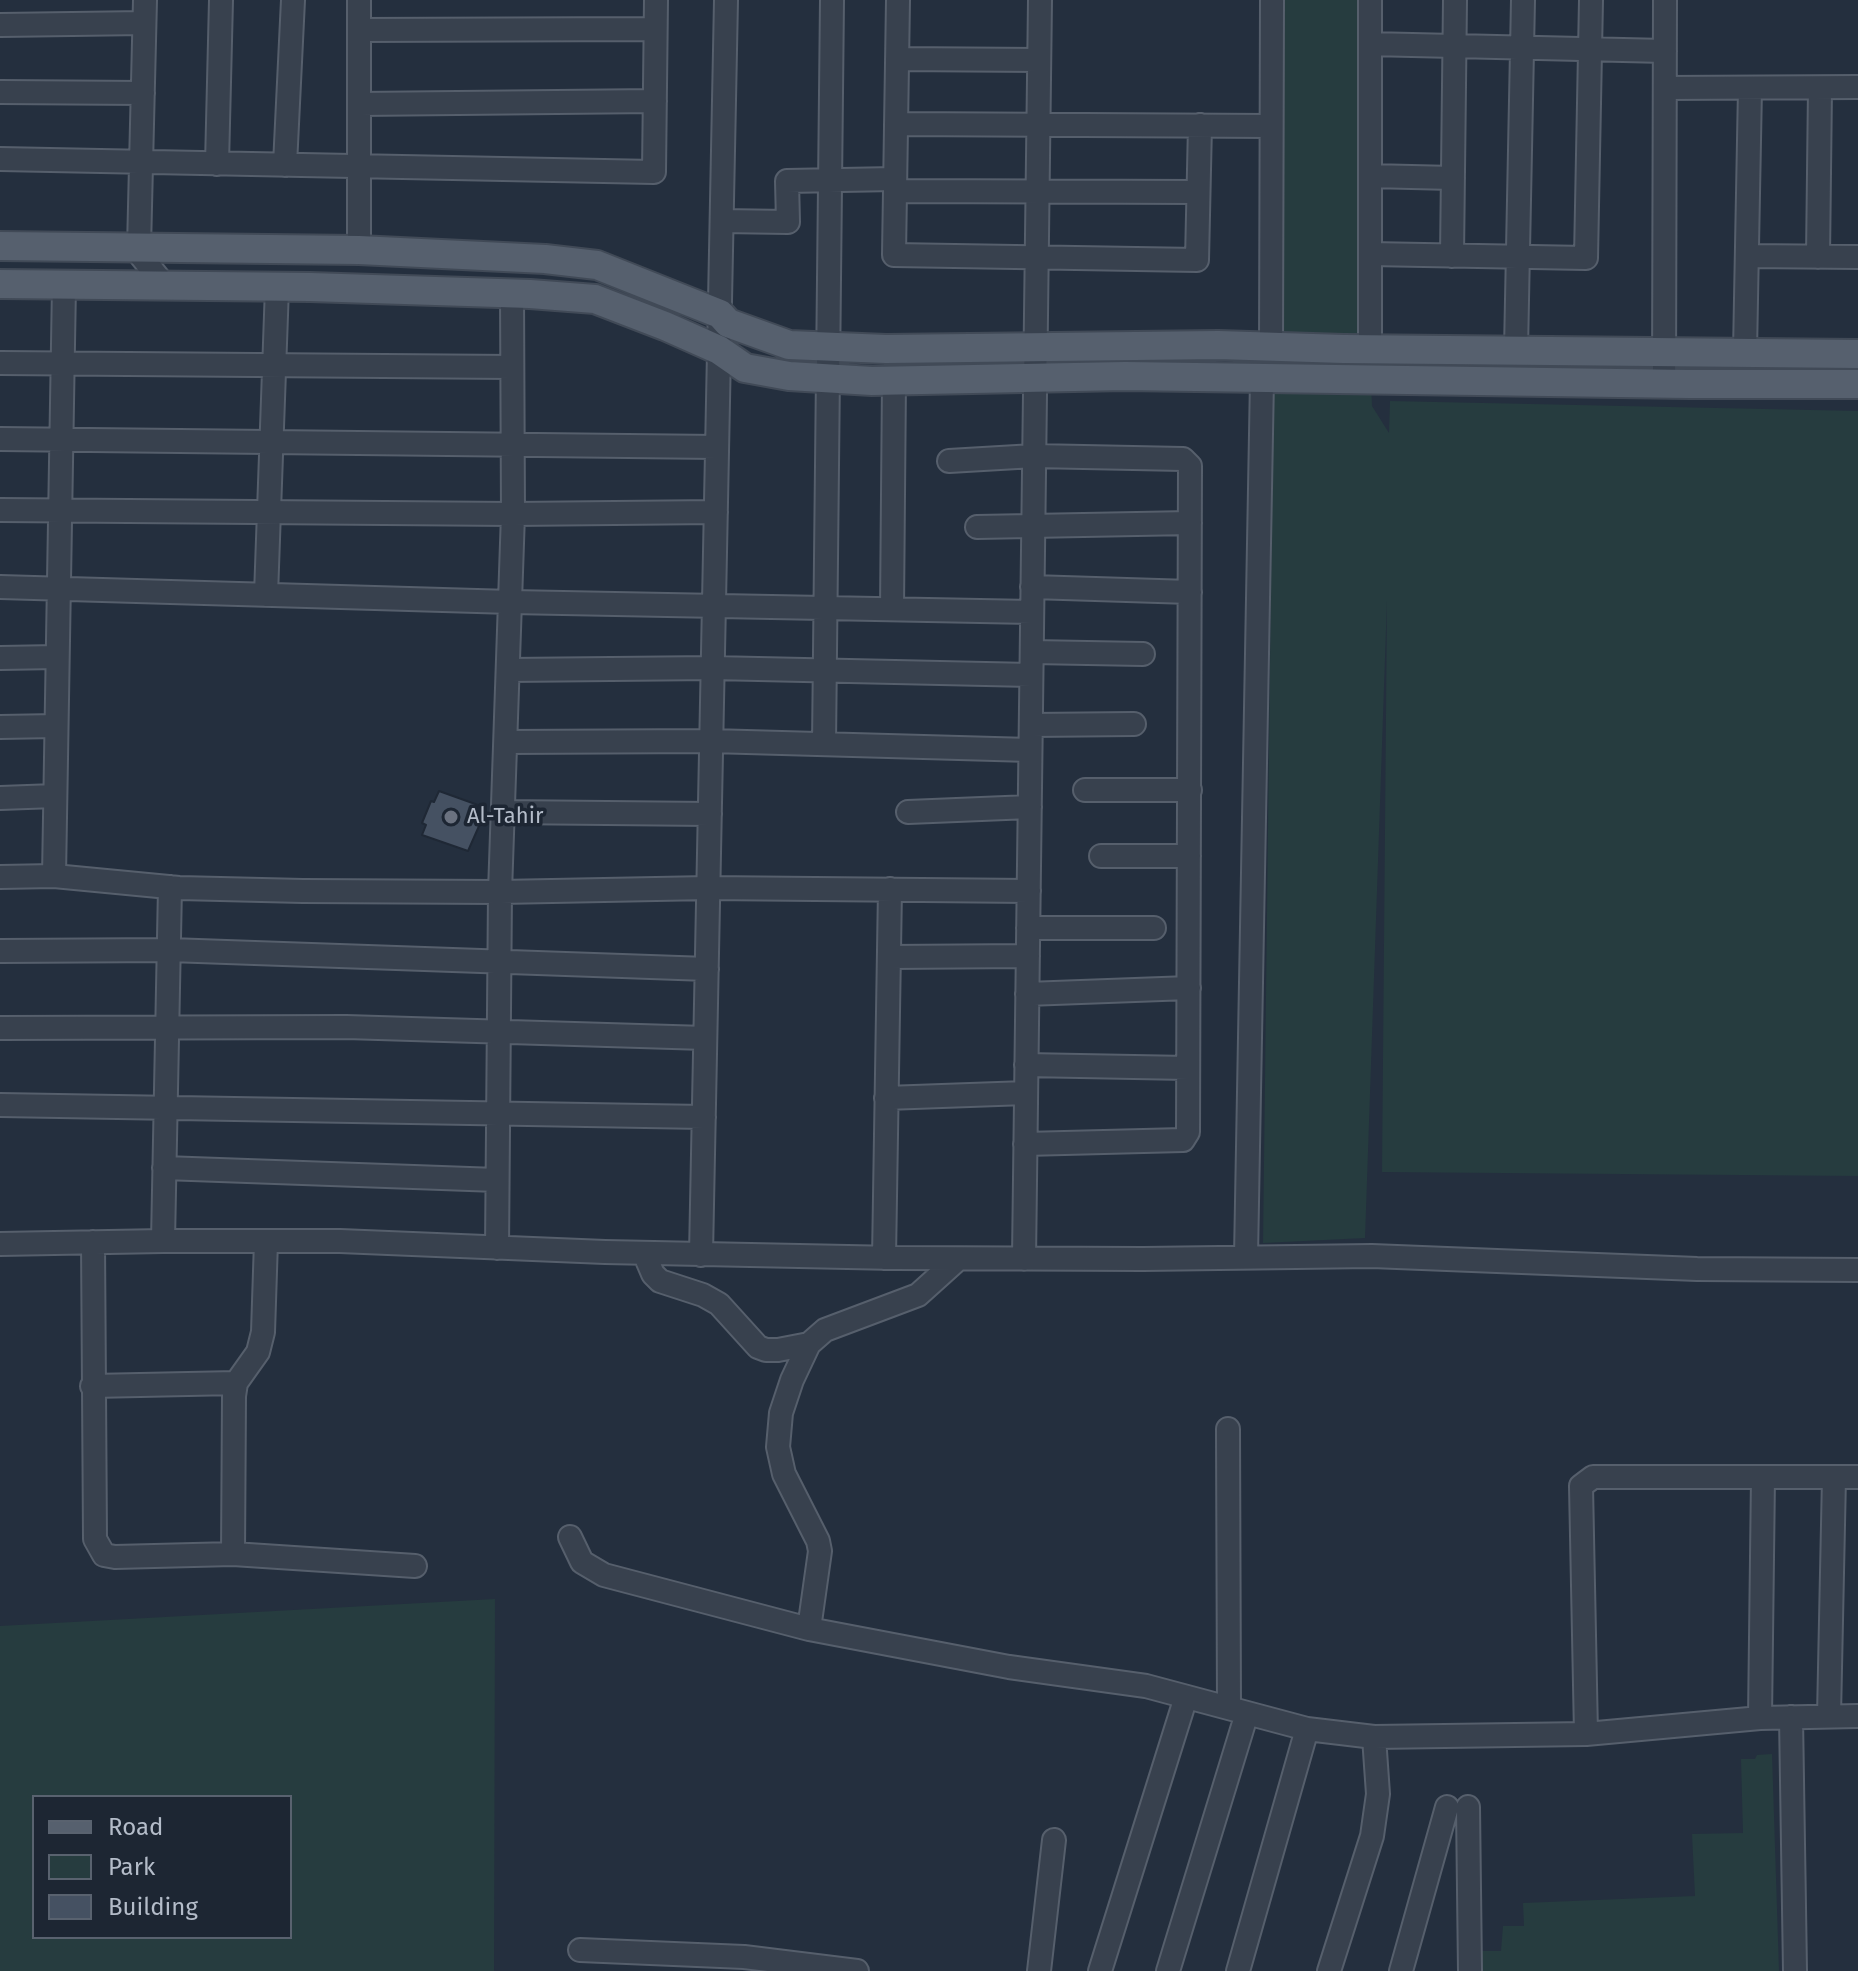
<!DOCTYPE html>
<html>
<head>
<meta charset="utf-8">
<style>
	body { margin:0 }
	#map { position:relative; width:1858px; height:1971px; overflow:hidden; background:#242f3e; font-family:"Fira Sans",sans-serif }
	canvas { display:block }
	.legend { position:absolute; left:32px; top:1795px; width:260px; height:144px; box-sizing:border-box; background:#1d2633; border:2px solid #59626f; margin:0; padding:10px 14px; list-style:none; font-size:24px; color:#b4bcc9 }
	.legend li { display:flex; align-items:center; gap:16px; height:40px }
	.legend b { width:40px; border:2px solid #59626f }
</style>
</head>
<body>
<div id="map">
<canvas width="1858" height="1971"></canvas>
<ul class="legend">
<li><b style="height:10px;background:#56606e"></b>Road</li>
<li><b style="height:22px;background:#263c3f"></b>Park</li>
<li><b style="height:22px;background:#455162"></b>Building</li>
</ul>
</div>
<script>
const ctx = document.querySelector('canvas').getContext('2d');
ctx.lineJoin = 'round';
function paint(path, color) {
  ctx.fillStyle = color;
  ctx.fill(path, 'evenodd');
}
function toPath(rows) {
  const path = new Path2D();
  for (const r of rows) {
    path.moveTo(r[0], r[1]);
    for (let i = 2; i < r.length; i += 2) path.lineTo(r[i], r[i + 1]);
  }
  return path;
}
function strokePath(path, color, width, dash) {
  ctx.strokeStyle = color;
  ctx.lineWidth = width;
  ctx.lineCap = dash ? 'butt' : 'round';
  ctx.setLineDash(dash || []);
  ctx.stroke(path);
}
function drawText(font, color, halo, rows, align = 'center') {
  ctx.font = font + ' "Fira Sans",sans-serif';
  ctx.lineWidth = 7;
  ctx.setLineDash([]);
  ctx.textBaseline = 'middle';
  ctx.strokeStyle = halo;
  ctx.fillStyle = color;
  for (const [text, x, y, turn = 0] of rows) {
    ctx.save();
    ctx.translate(x, y);
    ctx.rotate((+turn || 0) * Math.PI / 180);
    ctx.textAlign = isNaN(turn) ? turn : align;
    if (halo) ctx.strokeText(text, 0, 0);
    ctx.fillText(text, 0, 0);
    ctx.restore();
  }
}
paint(toPath([
	[1278,0,1366,0,1366,255,1372,406,1389,433,1390,401,1858,411,1858,1176,1382,1172,1387,600,1365,1238,1263,1243],
	[495,1599,494,1971,0,1971,0,1626],
	[34,1797,290,1797,290,1937,34,1937],
	[1772,1754,1779,1971,1481,1971,1480,1951,1501,1951,1503,1926,1524,1926,1523,1903,1695,1896,1692,1834,1743,1833,1741,1759,1755,1759,1757,1755]
]), '#263c3f');
const building = toPath([
	[439,791,478,805,475,814,483,817,468,851,422,835,426,825,422,823,431,801,434,802,439,791]
]);
paint(building, '#455162');
strokePath(building, '#1f2835', 2);
const minor = toPath([
	[145,0,139,248,141,256,165,286],
	[359,0,359,250],
	[898,0,894,255,1197,260,1200,125],
	[0,25,144,23],
	[359,30,655,29],
	[1370,44,1665,51],
	[897,59,1039,60],
	[1665,88,1858,87],
	[0,92,143,93],
	[359,104,655,101],
	[896,124,1271,126],
	[0,159,654,172,656,0],
	[217,164,221,0],
	[285,165,293,0],
	[1370,176,1453,178],
	[895,191,1198,192],
	[722,221,788,222,787,181,895,179],
	[1370,254,1586,258,1591,0],
	[1452,256,1455,0],
	[1747,256,1858,257],
	[1818,257,1820,88],
	[1271,347,1272,0],
	[1370,349,1370,0],
	[1516,350,1523,0],
	[1745,352,1750,88],
	[0,363,512,367],
	[1664,384,1665,0],
	[0,439,717,447],
	[949,461,1034,456,1183,459,1190,466,1188,1132,1183,1140,1025,1144],
	[0,510,513,514,716,512],
	[977,527,1190,523],
	[0,587,511,602,1032,612],
	[1032,587,1190,592],
	[266,595,277,287],
	[892,609,894,380],
	[1032,652,1143,654],
	[0,658,57,657],
	[509,670,713,668,1031,675],
	[1031,725,1134,724],
	[0,727,56,726],
	[506,742,711,741,1030,750],
	[824,744,832,0],
	[1085,790,1190,790],
	[0,798,55,796],
	[503,812,710,814],
	[908,812,1030,807],
	[1101,856,1189,856],
	[54,876,64,285],
	[0,877,54,876,179,888,303,891,500,892,708,888,1029,891],
	[1028,928,1154,928],
	[0,951,170,950,707,969],
	[889,957,1028,956],
	[1027,994,1189,988],
	[0,1028,346,1027,705,1038],
	[1026,1065,1188,1068],
	[886,1098,1026,1093],
	[0,1105,704,1117],
	[164,1168,497,1180],
	[163,1241,170,887],
	[93,1242,95,1539,104,1555,115,1557,233,1554,415,1566],
	[0,1244,163,1241,340,1241,605,1252,896,1258,1143,1259,1372,1256,1697,1269,1858,1270],
	[497,1248,500,892,513,514,512,293],
	[644,1253,653,1274,660,1281,703,1295,719,1304,758,1347,766,1350,778,1350,809,1344],
	[701,1255,726,0],
	[1246,1257,1262,379],
	[884,1258,890,889],
	[1024,1259,1040,0],
	[92,1386,236,1383],
	[1228,1429,1229,1708],
	[570,1537,582,1562,604,1575,809,1629,1009,1667,1146,1686,1307,1729,1374,1737,1586,1734,1760,1718,1858,1716],
	[233,1554,234,1396,236,1383,258,1352,263,1332,266,1241],
	[809,1629,820,1551,818,1541,784,1474,778,1447,781,1413,792,1380,809,1344,825,1330,918,1295,958,1259],
	[1829,1716,1834,1477],
	[1791,1717,1795,1971],
	[1760,1718,1763,1477],
	[1586,1734,1581,1486,1593,1477,1858,1477],
	[1468,1807,1470,1971],
	[580,1950,744,1957,857,1971],
	[1039,1971,1054,1840],
	[1100,1971,1186,1697],
	[1168,1971,1247,1713],
	[1238,1971,1307,1729],
	[1329,1971,1372,1836,1378,1794,1374,1737],
	[1401,1971,1447,1807]
]);
const major = toPath([
	[0,246,359,250,545,259,597,265,720,314,728,323,789,345,886,349,1218,345,1344,349,1858,354],
	[0,284,310,287,530,294,595,299,665,326,719,350,745,368,789,376,872,381,1125,376,1688,384,1858,384]
]);
strokePath(minor, '#565f6c', 26);
strokePath(major, '#414a57', 32);
strokePath(minor, '#38414e', 22);
strokePath(major, '#56606e', 28);
for (const [x, y, r, color] of [
	[451,817,8,"#6b7280"]
]) {
  const dot = new Path2D();
  dot.arc(x, y, r, 0, 2 * Math.PI);
  ctx.fillStyle = color;
  ctx.fill(dot);
  strokePath(dot, '#1d2633', 3);
}
drawText('22px', '#b4bcc9', '#1d2633', [
	["Al-Tahir",467,817]
], 'left');
</script>
</body>
</html>
